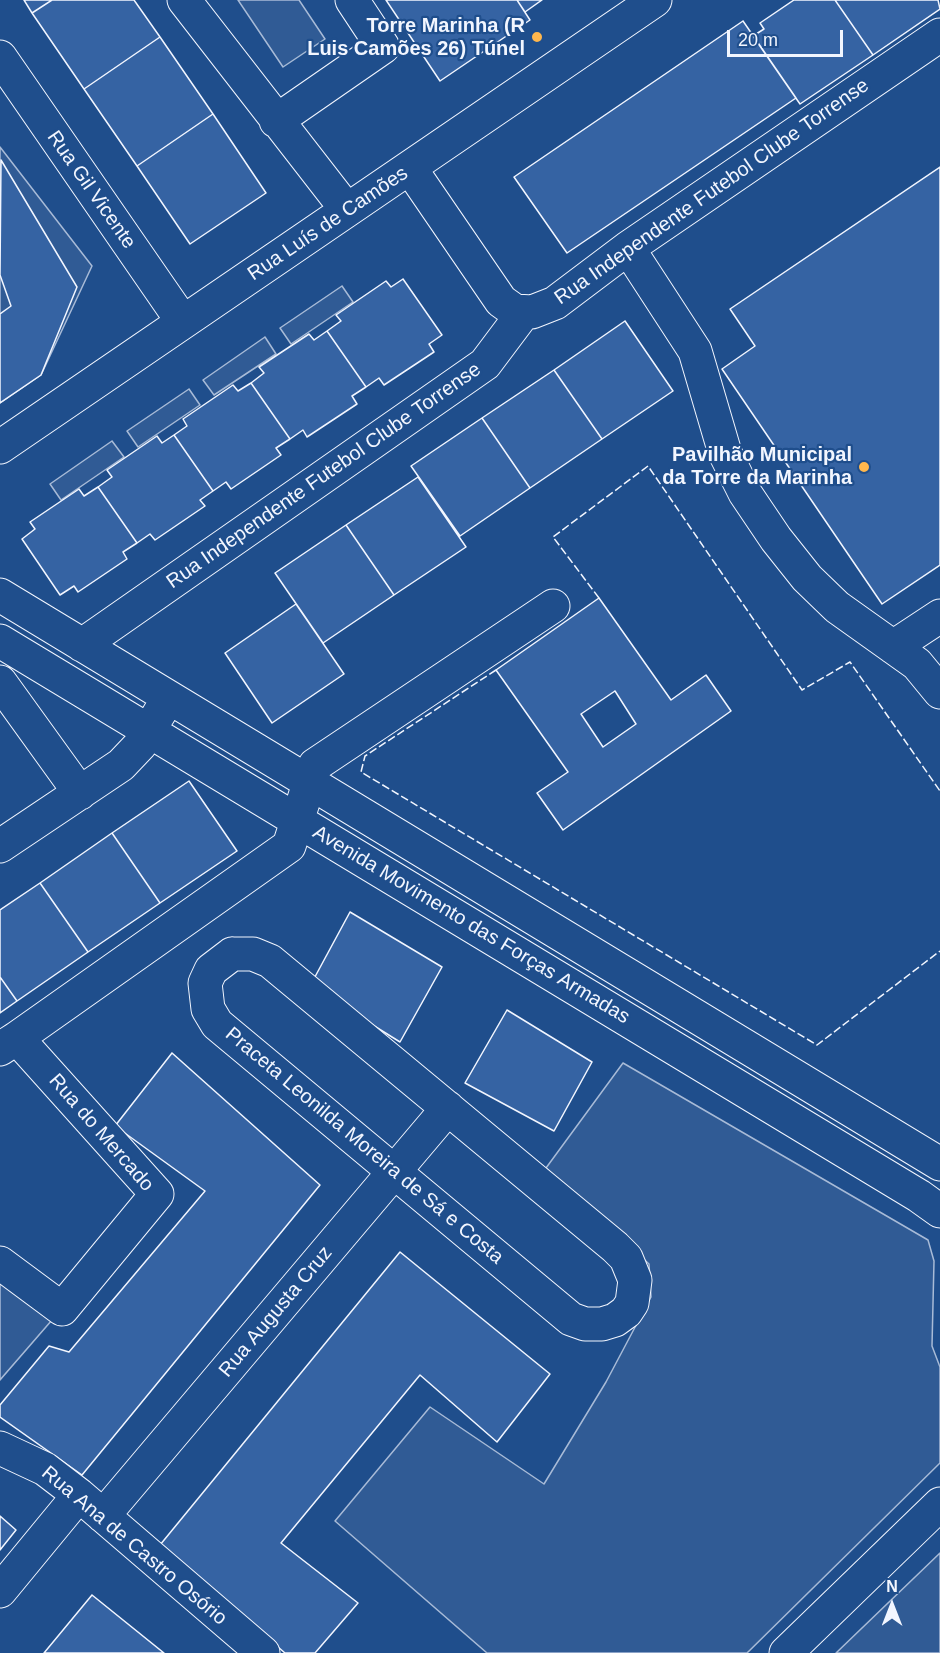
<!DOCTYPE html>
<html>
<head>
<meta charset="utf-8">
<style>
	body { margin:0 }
	#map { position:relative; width:940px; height:1653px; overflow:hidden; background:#1f4e8c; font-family:Helvetica,sans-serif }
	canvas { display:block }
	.north { position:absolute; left:862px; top:1575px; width:60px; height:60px; -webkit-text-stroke:4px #1f4e8c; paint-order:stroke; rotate:0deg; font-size:16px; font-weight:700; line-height:24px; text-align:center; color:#f2f6ff }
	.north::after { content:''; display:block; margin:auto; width:21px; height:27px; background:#f2f6ff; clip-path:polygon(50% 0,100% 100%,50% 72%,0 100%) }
	.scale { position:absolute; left:727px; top:30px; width:116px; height:27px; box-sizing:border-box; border:3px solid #f2f6ff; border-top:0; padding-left:8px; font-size:18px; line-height:21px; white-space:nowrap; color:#f2f6ff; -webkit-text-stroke:4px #1f4e8c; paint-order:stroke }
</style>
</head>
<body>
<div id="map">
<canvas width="940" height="1653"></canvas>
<div class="north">N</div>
<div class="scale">20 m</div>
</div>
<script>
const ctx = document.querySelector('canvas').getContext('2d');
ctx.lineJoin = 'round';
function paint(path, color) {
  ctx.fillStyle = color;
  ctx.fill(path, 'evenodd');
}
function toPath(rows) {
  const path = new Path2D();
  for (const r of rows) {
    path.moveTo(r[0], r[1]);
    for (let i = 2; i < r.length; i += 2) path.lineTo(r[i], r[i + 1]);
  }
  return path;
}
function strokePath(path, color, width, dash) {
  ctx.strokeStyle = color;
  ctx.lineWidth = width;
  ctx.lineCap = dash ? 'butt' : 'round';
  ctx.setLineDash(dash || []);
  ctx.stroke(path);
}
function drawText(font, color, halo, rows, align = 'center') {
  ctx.font = font + ' Helvetica,sans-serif';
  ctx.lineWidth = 4.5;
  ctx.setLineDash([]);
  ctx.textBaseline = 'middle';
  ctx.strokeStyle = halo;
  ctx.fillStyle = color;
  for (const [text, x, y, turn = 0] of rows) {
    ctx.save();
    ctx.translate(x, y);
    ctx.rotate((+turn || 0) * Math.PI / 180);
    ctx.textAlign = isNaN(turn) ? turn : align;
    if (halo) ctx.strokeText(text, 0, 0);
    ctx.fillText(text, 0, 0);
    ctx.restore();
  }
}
const green = toPath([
	[238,0,299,0,325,39,283,67,238,0],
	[0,147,92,266,41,375,0,403,0,147],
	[342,286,353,302,291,344,280,328,342,286],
	[265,337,276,354,214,395,203,380,265,337],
	[189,389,200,405,138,447,127,431,189,389],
	[112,441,124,457,61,500,50,484,112,441],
	[623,1063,928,1240,934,1261,932,1346,940,1367,940,1463,747,1653,487,1653,335,1521,430,1407,544,1484,606,1382,651,1297,649,1264,546,1168,623,1063],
	[0,1282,52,1320,0,1380,0,1282],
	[940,1553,940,1653,836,1653,940,1553]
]);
paint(green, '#305b95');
strokePath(green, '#a8bbd7', 1.5);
const building = toPath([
	[24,0,52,0,32,13,24,0],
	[52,0,134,0,160,37,84,89,32,13,52,0],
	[386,0,517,0,530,20,440,81,386,0],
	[517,0,542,0,525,12,517,0],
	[794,0,835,0,873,55,800,104,753,36,764,29,760,23,794,0],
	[835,0,938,0,940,9,873,55,835,0],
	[743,21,796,98,567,253,514,177,743,21],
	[160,37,213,114,137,166,84,89,160,37],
	[213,114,266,193,190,244,137,166,213,114],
	[1,160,77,287,41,375,0,403,0,314,11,306,0,275,1,160],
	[940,167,940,565,882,604,722,369,755,346,730,309,940,167],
	[403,279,442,335,429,344,434,352,384,385,379,378,366,387,327,331,341,321,336,315,386,281,391,287,403,279],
	[625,321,673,391,602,439,554,370,625,321],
	[327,331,366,387,352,396,357,404,307,437,303,430,290,439,251,383,264,373,259,367,309,334,314,340,327,331],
	[554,370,602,439,530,488,482,418,554,370],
	[251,383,290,439,276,448,281,455,231,489,226,482,213,491,174,435,187,426,183,419,233,385,238,391,251,383],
	[482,418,530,488,460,536,411,466,482,418],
	[174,435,213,491,200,500,205,506,155,540,150,534,137,543,98,487,112,477,107,470,157,436,162,443,174,435],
	[418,477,466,547,394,595,346,525,418,477],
	[98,487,137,543,123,552,127,559,78,592,74,586,60,595,22,539,35,529,30,522,79,489,84,496,98,487],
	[346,525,394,595,323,643,275,573,346,525],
	[599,598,671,700,706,675,731,711,563,830,537,793,568,772,496,670,599,598],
	[615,691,636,724,603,747,581,714,615,691],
	[296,604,344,674,272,723,225,653,296,604],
	[189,781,237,851,160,903,112,833,189,781],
	[112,833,160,903,88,952,40,883,112,833],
	[40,883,88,952,17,1001,0,977,0,910,40,883],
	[350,912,442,967,400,1042,310,986,350,912],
	[0,977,17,1001,0,1013,0,977],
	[507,1010,592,1062,554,1131,465,1083,507,1010],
	[172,1053,320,1185,82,1475,0,1417,0,1405,49,1346,69,1352,205,1191,115,1126,172,1053],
	[400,1252,550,1374,497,1442,420,1375,281,1543,358,1603,315,1653,285,1653,160,1545,400,1252],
	[0,1516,16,1530,0,1550,0,1516],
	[92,1595,164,1653,44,1653,92,1595]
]);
paint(building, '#3563a3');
strokePath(building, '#f2f6ff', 1.5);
const minor = toPath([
	[184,0,347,210],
	[0,57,183,322],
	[276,121,383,47,352,0],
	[410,168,501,301,515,311,532,312,555,303,628,248,940,35],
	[628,248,695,351,725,453,745,493,776,539,807,578,837,607,917,664,940,692],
	[0,447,655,0],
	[0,595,940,1164],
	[0,641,919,1196,940,1211],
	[82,645,485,364,524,312],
	[893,647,940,616],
	[0,682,80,793],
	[0,846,121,765,140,745,160,712],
	[232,954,253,954,270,961,615,1247,626,1258,635,1280,632,1303,626,1312,615,1320,602,1324,585,1324,571,1319,217,1024,208,1009,205,983,211,970,232,954],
	[17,1038,289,846,315,765,553,606],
	[0,1049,17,1038,157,1194,62,1309,0,1263],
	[0,1448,45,1469,79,1495,263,1653],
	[103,1516,448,1108],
	[0,1591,79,1495],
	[786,1653,940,1504]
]);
strokePath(minor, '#f2f6ff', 35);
strokePath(minor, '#1f4e8c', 33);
strokePath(toPath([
	[599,598,553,537,648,466,802,690,850,662,940,791],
	[496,670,365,756,361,772,817,1045,940,951]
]), '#f2f6ff', 1.5, [8, 3]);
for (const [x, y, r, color] of [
	[537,37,6,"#ffb74d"],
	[864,467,6,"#ffb74d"]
]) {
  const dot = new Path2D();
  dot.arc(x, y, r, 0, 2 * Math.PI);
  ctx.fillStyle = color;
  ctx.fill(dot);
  strokePath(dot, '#1f4e8c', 2);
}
drawText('bold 20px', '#f2f6ff', '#1f4e8c', [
	["Torre Marinha (R",525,26],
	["Luis Camões 26) Túnel",525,49],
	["Pavilhão Municipal",852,455],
	["da Torre da Marinha",852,478]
], 'right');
drawText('20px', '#f2f6ff', '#1f4e8c', [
	["Rua Gil Vicente",91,190,55],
	["Rua Independente Futebol Clube Torrense",712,192,-35],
	["Rua Luís de Camões",328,224,-34],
	["Rua Independente Futebol Clube Torrense",324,476,-35],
	["Avenida Movimento das Forças Armadas",471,925,31],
	["Rua do Mercado",101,1133,49],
	["Praceta Leonilda Moreira de Sá e Costa",364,1146,40],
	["Rua Augusta Cruz",276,1312,-50],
	["Rua Ana de Castro Osório",134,1546,40]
]);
</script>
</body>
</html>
